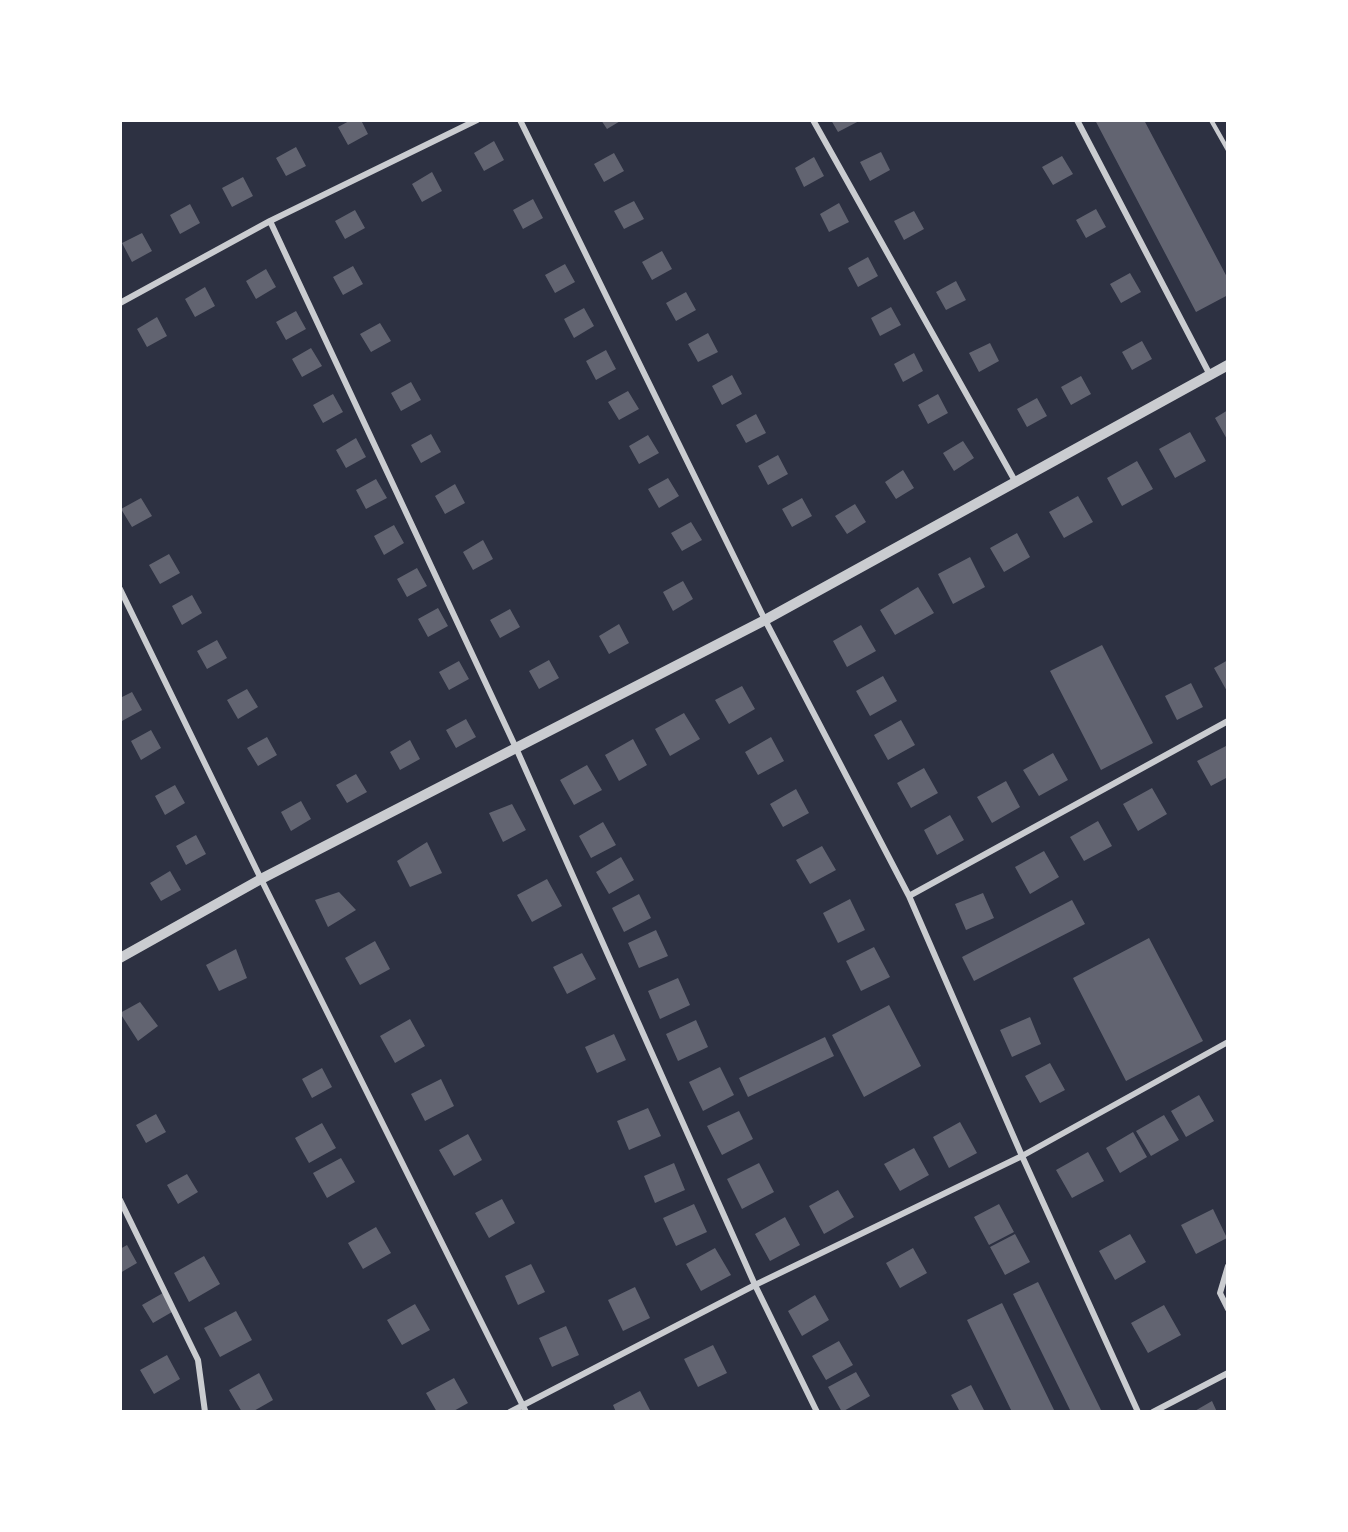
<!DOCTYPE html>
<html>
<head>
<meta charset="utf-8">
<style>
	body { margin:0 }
	#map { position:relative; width:1348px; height:1532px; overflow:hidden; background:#2d3142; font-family:"IBM Plex Sans",sans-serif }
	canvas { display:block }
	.frame { position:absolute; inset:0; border:122px solid #fff; pointer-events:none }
</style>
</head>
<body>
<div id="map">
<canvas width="1348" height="1532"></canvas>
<div class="frame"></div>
</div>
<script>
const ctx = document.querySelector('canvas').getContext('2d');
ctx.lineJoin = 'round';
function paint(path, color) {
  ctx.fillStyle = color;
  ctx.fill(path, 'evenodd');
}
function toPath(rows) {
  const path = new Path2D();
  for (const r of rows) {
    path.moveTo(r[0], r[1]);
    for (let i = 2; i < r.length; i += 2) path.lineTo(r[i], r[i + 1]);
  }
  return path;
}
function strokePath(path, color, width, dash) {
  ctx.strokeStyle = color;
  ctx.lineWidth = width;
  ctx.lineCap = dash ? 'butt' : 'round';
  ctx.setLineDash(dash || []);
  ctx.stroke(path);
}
paint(toPath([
	[351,120,361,120,368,134,348,145,338,127],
	[601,120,622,120,607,129],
	[831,120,861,120,838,132],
	[1095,120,1144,120,1228,279,1228,295,1196,312],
	[494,141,504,160,484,171,474,153],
	[296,147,306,166,286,176,276,158],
	[881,152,890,170,870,181,860,162],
	[614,153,624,171,604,182,594,164],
	[1062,156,1073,174,1053,185,1042,167],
	[814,157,824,176,804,187,795,168],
	[432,172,442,191,422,202,412,184],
	[243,177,253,196,232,207,222,188],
	[533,199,543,218,523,229,513,210],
	[634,201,644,219,624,229,614,211],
	[839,203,849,222,829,232,820,214],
	[190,204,200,223,180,234,170,215],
	[1096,209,1106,227,1086,238,1076,220],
	[355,210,365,228,345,239,335,221],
	[914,211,924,229,904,240,894,221],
	[142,233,152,251,132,262,122,243],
	[662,251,672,269,652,280,642,262],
	[868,257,878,276,858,287,848,268],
	[565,264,575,282,555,293,545,275],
	[353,266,363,284,343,295,333,277],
	[266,269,276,287,256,299,246,281],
	[1130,273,1141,292,1121,303,1110,284],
	[956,281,966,300,946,310,936,292],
	[205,287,215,306,195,317,185,299],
	[686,292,696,310,676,321,666,303],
	[891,307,901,325,880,336,871,318],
	[584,308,594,326,574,338,564,319],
	[296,311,306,329,286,340,276,322],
	[157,317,167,336,147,347,137,329],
	[380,323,391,341,371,352,360,334],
	[708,333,718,352,698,362,688,344],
	[1142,341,1152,359,1132,370,1122,352],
	[990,343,999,361,979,372,969,353],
	[311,348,322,366,302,377,292,359],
	[606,350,616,369,596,380,586,361],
	[914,353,923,371,903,382,894,364],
	[732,375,742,394,722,405,712,386],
	[1081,376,1091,394,1071,405,1061,387],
	[411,382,421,400,401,411,391,393],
	[628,391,639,409,619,420,608,402],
	[333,394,343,412,323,423,313,405],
	[938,394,948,413,928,424,918,405],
	[1037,398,1047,416,1027,427,1017,409],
	[1228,410,1228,441,1215,418],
	[756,414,766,433,746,443,736,425],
	[1190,432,1206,461,1175,478,1159,449],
	[431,434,441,452,421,463,411,445],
	[648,435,659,453,639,464,629,446],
	[356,438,366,457,346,468,336,450],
	[963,441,974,458,954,471,943,453],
	[778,455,788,474,768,485,758,466],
	[1137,461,1153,489,1122,506,1107,478],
	[903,470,914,488,896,499,885,482],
	[668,478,679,496,659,508,648,489],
	[376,479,387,498,366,509,356,490],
	[455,484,465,503,445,514,435,496],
	[1078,496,1093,522,1064,538,1049,512],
	[141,498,152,516,132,527,121,509],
	[802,498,812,516,792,527,782,509],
	[855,504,866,522,847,534,835,516],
	[691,522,702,540,682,551,671,533],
	[394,525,404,543,384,555,374,536],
	[1017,533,1030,557,1004,572,990,548],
	[483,540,493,559,473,570,463,552],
	[169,554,180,573,160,584,149,565],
	[970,557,985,587,953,604,938,574],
	[417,568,427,586,407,597,397,579],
	[683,581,693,599,673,611,663,592],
	[918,587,934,613,895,635,880,610],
	[192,595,202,613,182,625,172,606],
	[438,608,448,626,428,637,418,619],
	[510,609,520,627,500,638,490,620],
	[619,624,629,643,609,654,599,636],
	[861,625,876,651,847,667,833,641],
	[217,640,227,658,207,669,197,651],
	[1102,645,1153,743,1101,770,1050,671],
	[549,660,559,678,539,689,529,671],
	[1228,660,1228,693,1214,668],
	[459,661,469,679,449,690,439,672],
	[883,676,897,701,870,716,856,691],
	[1191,683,1203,707,1177,720,1165,696],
	[742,686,755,709,729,724,715,700],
	[247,689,258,707,238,719,227,700],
	[132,692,142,710,122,721,120,698],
	[684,713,700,739,670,756,655,729],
	[466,719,476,737,456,748,446,730],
	[901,720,915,745,888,760,874,735],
	[151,730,161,748,141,760,131,741],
	[267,737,277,755,258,766,247,748],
	[771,737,784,761,758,775,745,752],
	[633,739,647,765,619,781,605,755],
	[410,740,420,759,400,770,390,752],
	[1226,746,1228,777,1211,786,1197,761],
	[1053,753,1068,780,1039,796,1023,770],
	[587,765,602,790,574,805,560,780],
	[924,768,938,793,911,808,897,783],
	[356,774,367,792,347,803,336,785],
	[1006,781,1020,807,992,823,977,797],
	[175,785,185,803,165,815,155,796],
	[1152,788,1167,814,1138,831,1123,804],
	[796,789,809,813,783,827,770,804],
	[301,801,311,819,291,831,281,812],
	[512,804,526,830,503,842,489,813],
	[950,815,964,840,937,855,924,830],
	[1098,821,1112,846,1084,861,1070,837],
	[603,822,616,845,591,858,579,836],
	[196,835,206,854,186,865,176,846],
	[427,842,442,873,410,887,397,861],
	[822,846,836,870,810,884,796,860],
	[1044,851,1059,877,1030,894,1015,867],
	[621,857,634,880,609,894,596,872],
	[170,871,181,890,161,901,150,883],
	[547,879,562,906,532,922,517,895],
	[339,892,356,910,328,927,315,900],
	[983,893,994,918,966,930,955,904],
	[639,894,651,918,624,932,612,908],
	[850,899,865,930,838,943,823,913],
	[1072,900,1085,924,974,981,962,957],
	[656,930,668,956,639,968,628,943],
	[1149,938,1203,1041,1126,1081,1073,978],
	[375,941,390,969,360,985,345,958],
	[874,947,890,977,861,991,846,961],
	[236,949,247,978,219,991,206,965],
	[582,953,596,979,567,994,553,967],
	[678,978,690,1005,660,1019,648,991],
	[140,1002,158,1026,138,1041,120,1013],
	[889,1005,921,1066,864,1097,832,1035],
	[1030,1017,1041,1044,1012,1057,1000,1030],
	[410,1019,425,1046,395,1063,380,1036],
	[696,1020,708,1047,678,1061,666,1034],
	[614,1034,626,1060,597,1073,585,1047],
	[825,1037,834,1056,748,1097,739,1078],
	[1050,1063,1065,1090,1040,1103,1025,1076],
	[720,1067,734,1095,703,1111,689,1082],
	[322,1068,332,1087,312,1098,302,1079],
	[441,1079,454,1106,425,1121,411,1094],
	[1199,1095,1214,1121,1186,1137,1171,1111],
	[648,1108,661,1136,629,1150,617,1121],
	[739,1111,753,1139,722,1155,707,1126],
	[156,1114,166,1132,146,1143,136,1125],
	[1164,1115,1179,1140,1151,1156,1136,1131],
	[960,1122,977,1153,949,1168,933,1137],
	[322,1123,336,1148,309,1163,295,1138],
	[1133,1132,1147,1157,1120,1173,1106,1148],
	[468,1134,482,1160,454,1176,439,1150],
	[914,1148,929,1175,900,1191,884,1164],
	[1088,1152,1104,1181,1072,1198,1056,1170],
	[341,1158,355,1182,327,1198,313,1173],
	[674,1163,685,1190,655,1203,644,1176],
	[759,1163,774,1192,742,1209,727,1179],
	[187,1174,198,1192,178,1204,167,1185],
	[838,1190,854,1217,824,1234,809,1206],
	[502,1199,515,1223,489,1238,475,1213],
	[694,1204,707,1232,676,1246,663,1218],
	[999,1204,1014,1232,989,1245,974,1217],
	[1213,1209,1227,1238,1196,1254,1181,1225],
	[785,1217,800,1245,770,1261,755,1234],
	[376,1227,391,1253,363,1269,348,1243],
	[1015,1234,1030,1262,1005,1275,990,1247],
	[1130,1234,1146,1262,1115,1280,1099,1251],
	[127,1245,137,1263,120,1273,120,1249],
	[715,1248,731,1275,701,1291,686,1264],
	[913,1248,927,1273,900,1288,886,1263],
	[204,1256,220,1284,189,1302,174,1273],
	[531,1264,545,1292,518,1305,505,1276],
	[1038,1282,1102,1412,1071,1412,1013,1294],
	[635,1287,650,1318,623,1331,608,1300],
	[163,1293,172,1312,153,1323,142,1305],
	[815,1295,829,1320,802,1336,788,1311],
	[1002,1303,1055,1412,1012,1412,967,1320],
	[415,1304,430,1330,402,1345,387,1320],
	[1164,1305,1181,1335,1148,1353,1131,1323],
	[236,1311,252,1340,220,1357,204,1328],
	[566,1326,579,1355,552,1367,539,1338],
	[839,1341,853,1365,826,1380,812,1356],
	[713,1345,727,1373,698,1387,684,1359],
	[167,1355,180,1379,154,1394,140,1370],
	[856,1372,870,1396,842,1412,828,1387],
	[259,1373,273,1400,252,1412,242,1412,229,1390],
	[454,1378,468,1403,452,1412,437,1412,426,1393],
	[971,1385,985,1412,960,1412,951,1395],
	[640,1391,651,1412,616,1412,613,1405],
	[1212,1401,1217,1412,1193,1412]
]), '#626471');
strokePath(toPath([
	[1211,120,1228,150]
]), '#caccd0', 4.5);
strokePath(toPath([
	[520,120,765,620,909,896,1022,1156,1138,1412],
	[813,120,1015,481],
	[1077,120,1210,375],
	[270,221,516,748,755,1285,817,1412],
	[120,303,270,221,477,120],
	[120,589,261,879,526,1412],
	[909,896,1228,721],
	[120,1200,198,1360,205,1412],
	[1228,1266,1220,1293,1228,1309],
	[510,1412,755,1285,1022,1156,1228,1042],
	[1153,1412,1228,1373]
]), '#caccd0', 6);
strokePath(toPath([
	[120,958,261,879,765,620,1228,365]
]), '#caccd0', 10);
</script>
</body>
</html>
